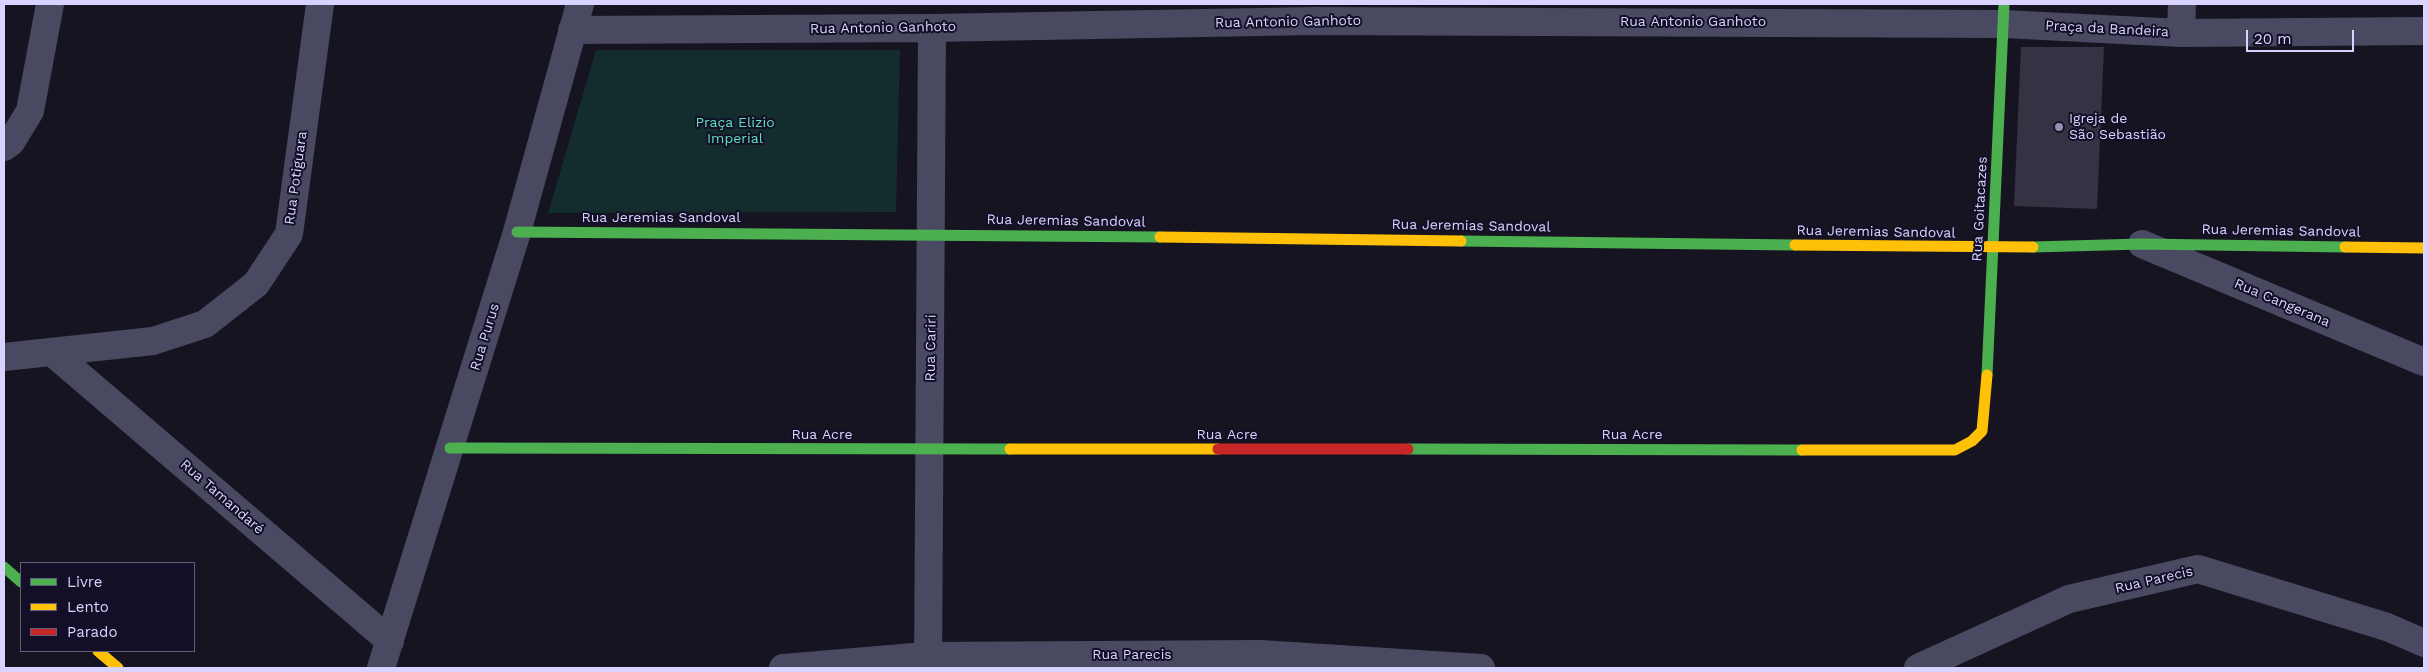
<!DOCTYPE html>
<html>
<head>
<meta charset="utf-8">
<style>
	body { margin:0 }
	#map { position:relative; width:2428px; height:672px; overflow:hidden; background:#161421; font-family:"Work Sans",sans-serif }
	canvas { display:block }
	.frame { position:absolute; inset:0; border:5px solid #d9d4ff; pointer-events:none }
	.legend { position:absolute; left:20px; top:562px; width:175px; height:90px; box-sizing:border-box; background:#130f26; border:1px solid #625e7d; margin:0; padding:6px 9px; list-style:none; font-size:15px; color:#d9d4ff }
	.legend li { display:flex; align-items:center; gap:10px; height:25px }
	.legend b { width:25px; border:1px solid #625e7d }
	.scale { position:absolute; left:2246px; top:30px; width:108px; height:22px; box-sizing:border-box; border:2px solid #d9d4ff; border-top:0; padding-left:6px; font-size:15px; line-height:18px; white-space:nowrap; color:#d9d4ff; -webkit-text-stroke:4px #130f26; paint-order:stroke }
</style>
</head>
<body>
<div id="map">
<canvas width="2428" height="672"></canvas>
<div class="frame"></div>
<ul class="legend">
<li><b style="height:6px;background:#4caf50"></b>Livre</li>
<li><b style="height:6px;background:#ffc107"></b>Lento</li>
<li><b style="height:6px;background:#c62828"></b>Parado</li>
</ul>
<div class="scale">20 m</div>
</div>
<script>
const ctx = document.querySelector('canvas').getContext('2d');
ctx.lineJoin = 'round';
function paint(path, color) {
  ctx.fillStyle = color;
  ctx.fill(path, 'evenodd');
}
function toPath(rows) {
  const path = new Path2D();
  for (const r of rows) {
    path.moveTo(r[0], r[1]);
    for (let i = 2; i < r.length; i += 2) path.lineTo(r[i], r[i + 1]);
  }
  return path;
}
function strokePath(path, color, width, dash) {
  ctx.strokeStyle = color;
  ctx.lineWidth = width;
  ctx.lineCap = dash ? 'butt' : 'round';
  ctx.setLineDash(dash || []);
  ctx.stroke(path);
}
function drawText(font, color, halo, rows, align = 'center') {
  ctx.font = font + ' "Work Sans",sans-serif';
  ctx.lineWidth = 4;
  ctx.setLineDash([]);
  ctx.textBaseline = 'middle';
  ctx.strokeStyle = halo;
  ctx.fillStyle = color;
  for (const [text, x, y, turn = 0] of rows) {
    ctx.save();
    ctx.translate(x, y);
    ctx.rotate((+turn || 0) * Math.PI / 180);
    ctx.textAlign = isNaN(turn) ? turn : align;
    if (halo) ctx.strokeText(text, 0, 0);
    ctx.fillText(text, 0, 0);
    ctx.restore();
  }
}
paint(toPath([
	[596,50,900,50,896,212,548,213]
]), '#132c2d');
paint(toPath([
	[2021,47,2104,47,2097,209,2014,206]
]), '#343243');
strokePath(toPath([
	[572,30,932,28,1313,21,2004,24,2181,33,2424,31],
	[2181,33,2182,4],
	[4,147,11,142,30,111,50,4],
	[2142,244,2424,362],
	[53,353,390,641],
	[4,357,153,341,205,324,256,284,289,234,320,4],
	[381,668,517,232,580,4],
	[783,668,926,656,1260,654,1481,668],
	[928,668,932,28],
	[1918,668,2069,599,2198,569,2387,627,2424,643]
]), '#4a4962', 28);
strokePath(toPath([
	[517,232,1160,237],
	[1461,241,1795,245],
	[2033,247,2141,244,2345,247],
	[1987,375,2004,4],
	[450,448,1010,449],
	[1408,449,1802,450],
	[4,567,21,582]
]), '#4caf50', 11);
strokePath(toPath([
	[1160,237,1461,241],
	[1795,245,2033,247],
	[2345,247,2424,248],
	[1010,449,1218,449],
	[1802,450,1955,450,1972,441,1982,431,1987,375],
	[98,651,118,668]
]), '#ffc107', 11);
strokePath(toPath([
	[1218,449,1408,449]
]), '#c62828', 11);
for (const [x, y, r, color] of [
	[2059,127,5,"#9591b1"]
]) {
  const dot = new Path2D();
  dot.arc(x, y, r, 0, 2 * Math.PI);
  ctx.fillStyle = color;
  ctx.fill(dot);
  strokePath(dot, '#130f26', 2);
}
drawText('14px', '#d9d4ff', '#130f26', [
	["Rua Antonio Ganhoto",1288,22,-1],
	["Rua Antonio Ganhoto",1693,22],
	["Rua Antonio Ganhoto",883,28,-1],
	["Praça da Bandeira",2107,29,3],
	["Rua Potiguara",296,178,-82],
	["Rua Goitacazes",1980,209,-87],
	["Rua Jeremias Sandoval",661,218],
	["Rua Jeremias Sandoval",1066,221,1],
	["Rua Jeremias Sandoval",1471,226,1],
	["Rua Jeremias Sandoval",2281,231,1],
	["Rua Jeremias Sandoval",1876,232,1],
	["Rua Cangerana",2282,303,23],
	["Rua Purus",485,337,-73],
	["Rua Cariri",931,348,-89],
	["Rua Acre",822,435],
	["Rua Acre",1227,435],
	["Rua Acre",1632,435],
	["Rua Tamandaré",222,497,41],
	["Rua Parecis",2154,580,-13],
	["Rua Parecis",1132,655]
]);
drawText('14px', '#d9d4ff', '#130f26', [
	["Igreja de",2069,119],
	["São Sebastião",2069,135]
], 'left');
drawText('14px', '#5fe0c0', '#130f26', [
	["Praça Elizio",735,123],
	["Imperial",735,139]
]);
</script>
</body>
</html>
